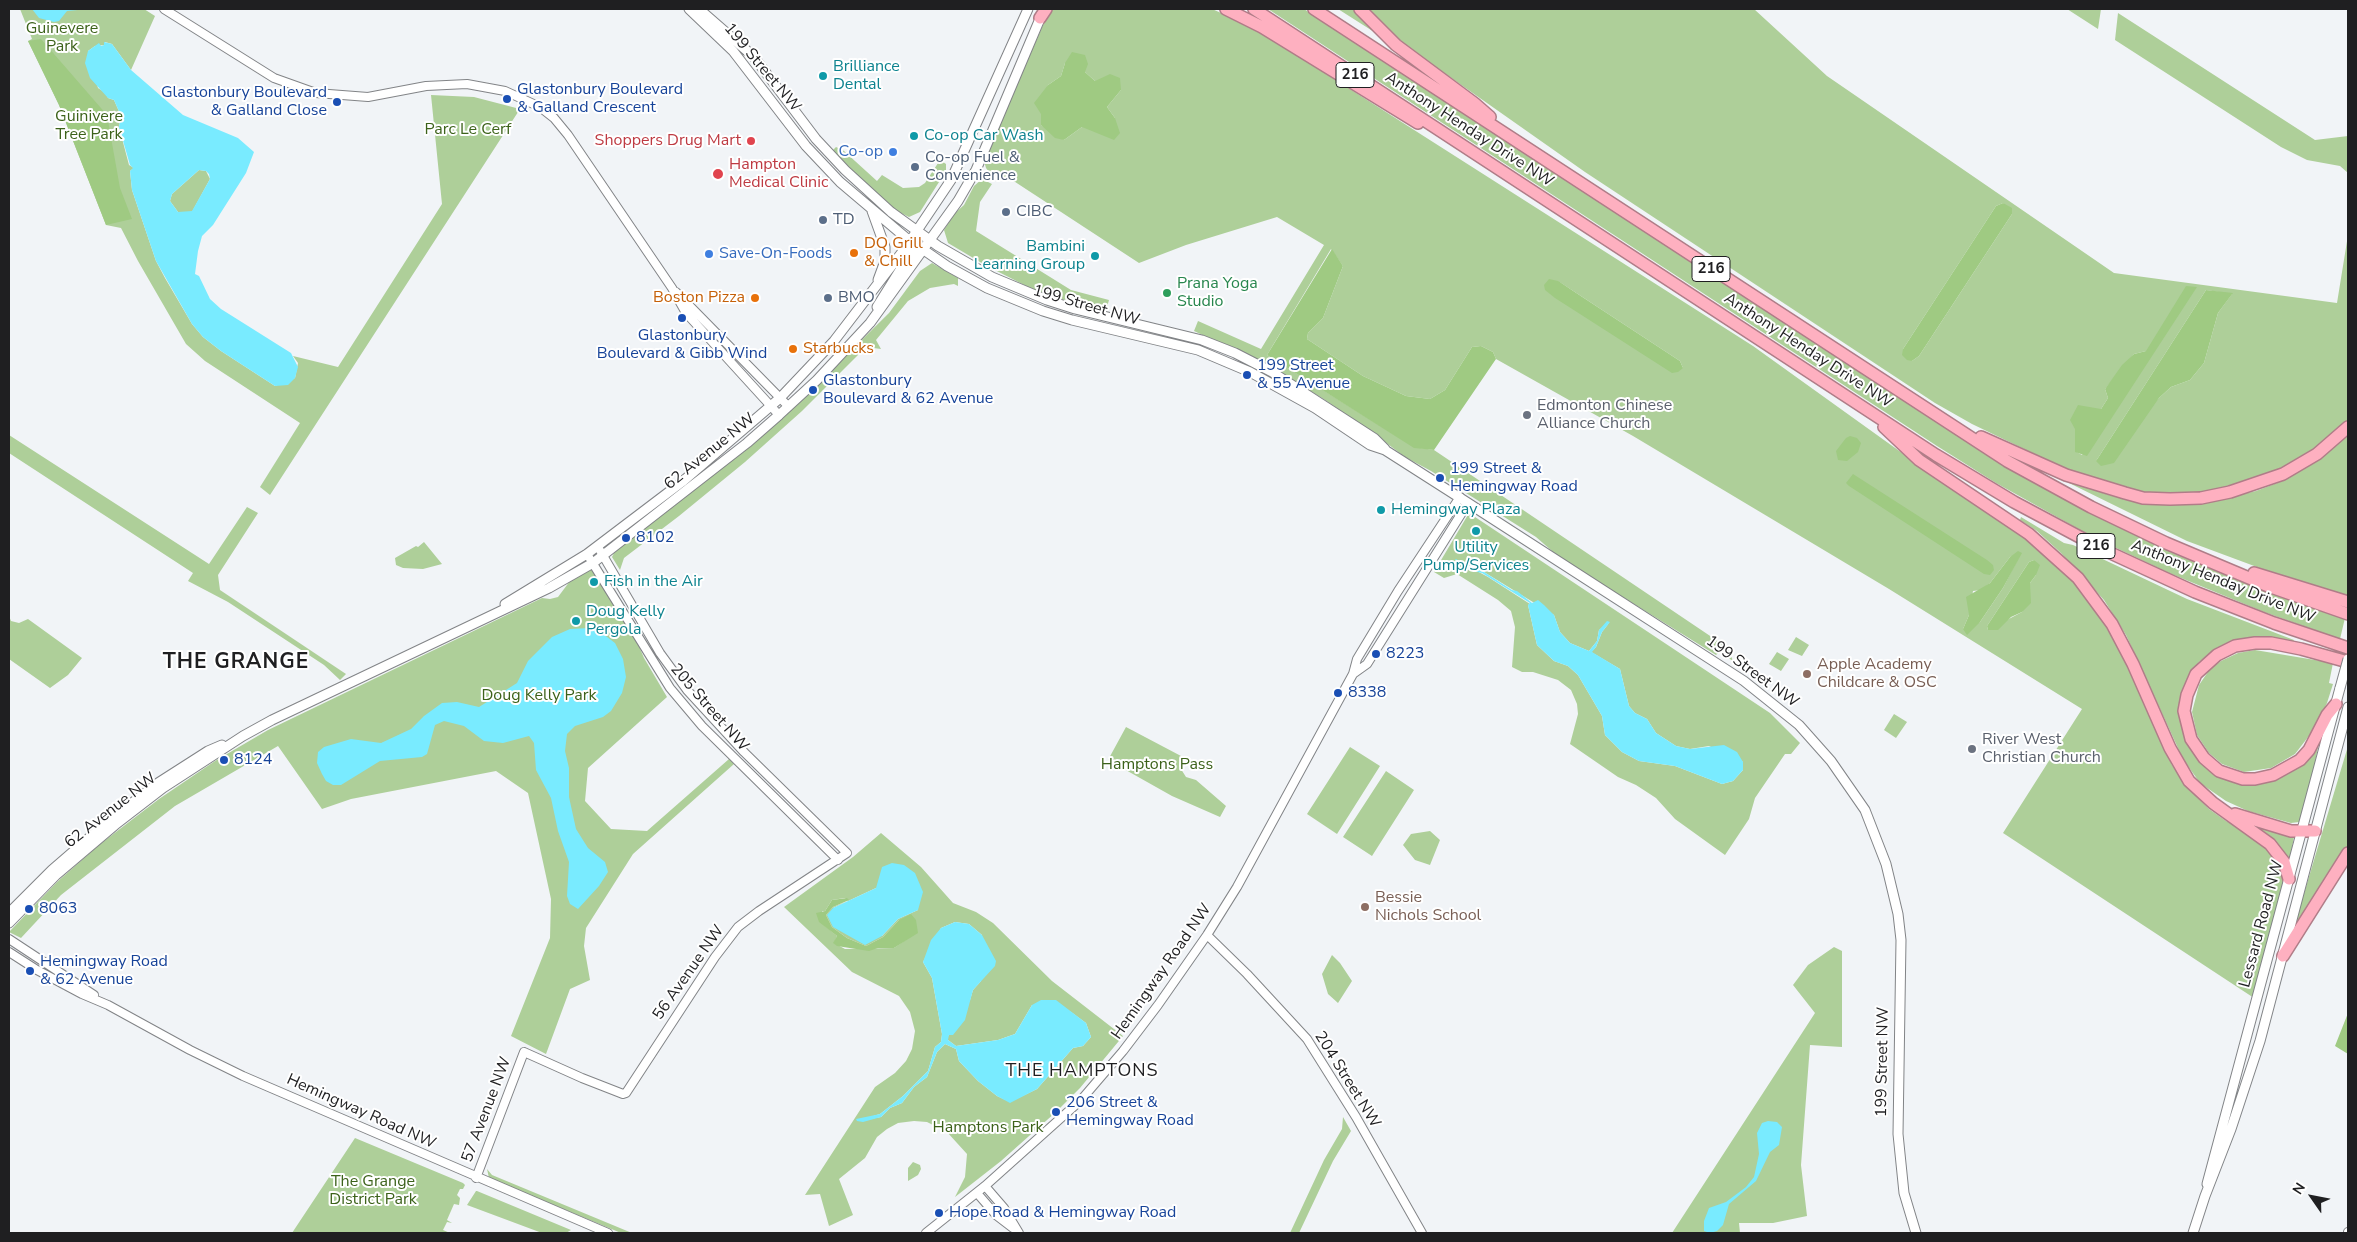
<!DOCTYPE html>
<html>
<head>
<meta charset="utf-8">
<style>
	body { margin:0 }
	#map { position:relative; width:2357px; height:1242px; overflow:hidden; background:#f1f4f7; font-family:"Nunito Sans",sans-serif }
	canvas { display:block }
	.frame { position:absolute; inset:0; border:10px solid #1f1f21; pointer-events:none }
	.north { position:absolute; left:2287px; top:1172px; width:50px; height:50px; -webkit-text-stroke:4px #fff; paint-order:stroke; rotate:303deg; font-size:14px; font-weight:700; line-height:20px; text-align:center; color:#1f1f21 }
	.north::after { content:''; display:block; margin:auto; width:18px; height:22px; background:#1f1f21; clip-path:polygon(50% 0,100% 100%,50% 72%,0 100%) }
</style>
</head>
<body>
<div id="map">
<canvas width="2357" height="1242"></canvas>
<div class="frame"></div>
<div class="north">N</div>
</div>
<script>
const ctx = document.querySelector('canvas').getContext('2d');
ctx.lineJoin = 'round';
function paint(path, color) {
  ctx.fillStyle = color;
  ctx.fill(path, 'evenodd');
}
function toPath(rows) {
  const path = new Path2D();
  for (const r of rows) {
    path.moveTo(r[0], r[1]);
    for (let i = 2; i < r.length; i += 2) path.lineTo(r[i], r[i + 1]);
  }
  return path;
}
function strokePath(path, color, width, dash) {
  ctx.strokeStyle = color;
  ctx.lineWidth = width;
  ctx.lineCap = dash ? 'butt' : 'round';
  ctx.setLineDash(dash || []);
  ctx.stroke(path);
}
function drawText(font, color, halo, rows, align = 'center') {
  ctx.font = font + ' "Nunito Sans",sans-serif';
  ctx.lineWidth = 4;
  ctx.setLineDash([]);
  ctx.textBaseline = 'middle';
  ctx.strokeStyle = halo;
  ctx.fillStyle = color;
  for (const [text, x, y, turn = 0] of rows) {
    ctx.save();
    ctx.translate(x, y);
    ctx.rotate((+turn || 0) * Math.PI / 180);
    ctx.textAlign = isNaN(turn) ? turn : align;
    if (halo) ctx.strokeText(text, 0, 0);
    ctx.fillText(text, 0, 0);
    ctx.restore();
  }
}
paint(toPath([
	[20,9,144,9,155,16,131,70,112,44,105,42,104,45,95,46,88,51,98,88,106,93,108,98,114,100,121,116,119,127,129,165,134,168,130,171,132,190,156,261,165,278,192,324,203,337,221,351,275,386,295,378,298,363,293,356,338,367,442,204,431,95,474,97,520,109,270,495,260,487,300,423,205,361,186,344,138,261,121,228,106,225,59,105,28,41,32,39],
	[1050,9,1212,9,1251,26,1753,346,1923,468,2021,533,2070,577,2093,605,2115,640,2172,765,2188,788,2209,809,2226,821,2256,836,2273,849,2284,875,2284,884,2254,998,2003,833,2082,709,1889,589,1633,436,1496,359,1493,352,1481,346,1472,347,1445,390,1430,399,1406,396,1363,376,1307,339,1308,333,1323,318,1343,266,1331,249,1267,355,1414,447,1434,450,1728,648,1733,661,1719,652,1716,655,1560,558,1536,537,1431,471,1405,457,1369,430,1322,398,1261,362,1194,331,1198,321,1261,349,1324,245,1277,217,1186,245,1139,263,1006,176,1003,180,989,172,986,168,984,161],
	[1065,63,1085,72,1095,81,1121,90,1107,107,1115,118,1082,127,1064,140,1041,125,1041,114,1048,85,1061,76],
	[1558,281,1680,361,1683,368],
	[2021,553,2003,588,1980,622,1963,629,1969,615,1973,591,1981,590,1990,583,2010,557],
	[2034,560,2036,575,2030,583,2029,594,2022,612,1988,630,1987,626,2029,562],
	[1268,9,1304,9,2008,468,2117,526,2173,553,2251,586,2345,618,2340,639,2264,612,2169,573,2093,537,1996,483,1937,446],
	[1338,9,1356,9,1382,37],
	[1369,9,1754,9,1827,76,2114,273,2337,303,2348,235,2348,420,2314,449,2281,469,2229,487,2200,492,2144,492,2112,484,2068,470,1972,424,1935,403,1585,172,1413,51,1384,26],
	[2003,203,2012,214,1919,356,1912,361,1903,349,1996,206],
	[2186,286,2082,455,2075,451,2075,429,2101,409,2108,398,2105,389,2134,354,2146,351],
	[2206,290,2232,294,2218,313,2204,363,2190,380,2171,387,2159,398,2096,461],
	[2067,9,2101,9,2098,29],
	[2118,13,2315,140,2348,136,2348,173,2340,166,2307,160,2281,147,2115,40],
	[836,147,844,151,877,181,882,175,903,188,919,187,925,183,940,160,946,164,946,171,920,212,909,217,893,209,832,151],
	[199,170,206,171,210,179,192,212,178,212,170,201,172,194],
	[982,179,992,184,980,202,976,231,1071,290,1109,300,1107,307,1097,310,1036,291,985,265,948,243,944,230,954,214,964,205,974,186],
	[932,263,958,278,958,286,954,284,930,288,908,301,876,340,881,349,866,347,802,411,745,462,679,516,624,558,620,570,612,557,615,551,790,411,889,313,920,271],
	[9,435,209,564,247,507,258,513,218,575,220,590,346,674,340,680,324,665,228,602,188,581,193,573,9,453],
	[2348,435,2348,596,2265,570,2187,541,2069,483,2070,482,2109,495,2143,503,2202,504,2256,491,2285,480,2321,458],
	[1469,513,1770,713,1800,743,1791,754,1785,754,1755,798,1749,819,1725,855,1675,819,1656,798,1636,785,1618,777,1570,744,1578,714,1577,704,1571,690,1558,680,1533,672,1522,672,1512,667,1515,627,1511,611,1498,600,1457,574,1444,578,1434,572],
	[1460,563,1464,563,1469,567,1484,572,1554,615,1560,632,1570,643,1589,651,1597,641,1599,630,1609,623,1602,632,1596,647,1591,652,1620,669,1629,706,1635,713,1647,719,1656,733,1676,746,1690,749,1709,746,1743,762,1743,770,1733,781,1722,784,1675,766,1639,761,1622,752,1605,735,1602,716,1578,675,1568,666,1554,661,1537,645,1528,605,1530,604,1488,577,1475,570,1469,570],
	[2021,517,2064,543,2073,545,2187,599,2294,640,2293,642,2213,651,2199,662,2187,682,2186,738,2192,751,2204,764,2270,780,2288,774,2318,747,2312,779,2299,822,2291,823,2248,811,2226,801,2200,783,2183,759,2126,635,2104,600,2061,553,2037,531,2020,520],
	[424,542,442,564,423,569,403,568,396,565,395,558,416,546,418,547],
	[591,569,636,639,644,658,667,697,588,768,585,801,611,829,647,831,729,759,734,764,633,854,586,928,584,946,590,980,570,989,546,1054,511,1036,550,938,551,899,528,793,496,771,351,799,322,809,278,746,175,806,61,895,21,938,9,932,57,882,99,845,159,799,215,761,268,730,542,598,550,599,558,597,570,581],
	[9,616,11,621,19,623,28,619,82,658,68,675,50,688,9,659],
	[1796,637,1809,645,1802,656,1788,650],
	[2255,650,2333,663,2329,683,2333,684,2327,703,2315,728,2295,754,2271,768,2244,772,2222,764,2209,753,2197,735,2192,712,2199,685,2210,669,2221,661,2238,653],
	[1777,652,1789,659,1781,671,1769,664],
	[1894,714,1907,722,1896,738,1884,730],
	[1126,727,1181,756,1179,766,1186,777,1196,780,1226,806,1220,817,1172,796,1108,760],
	[2348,746,2348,847,2314,896,2297,925,2294,927],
	[1350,747,1380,766,1337,834,1307,814],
	[1386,771,1414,790,1372,856,1343,837],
	[2257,827,2294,837,2289,863,2257,828],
	[1430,831,1440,840,1430,865,1415,860,1403,845,1411,834],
	[881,833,921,867,953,903,976,912,993,923,1052,981,1123,1036,1080,1088,1056,1112,1001,1161,955,1197,965,1177,967,1154,947,1132,927,1122,914,1121,898,1123,887,1129,877,1137,865,1158,839,1179,853,1215,829,1226,820,1194,805,1195,875,1087,895,1073,906,1061,912,1049,915,1031,910,1012,899,996,852,972,784,907,853,857],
	[876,888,918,910,898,919,882,936,833,908],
	[845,898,848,901,833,907,826,915,832,927,847,938,866,946,883,937,899,920,913,935,894,948,845,949,834,943,837,936,824,925,822,911,825,911,832,900],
	[955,922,969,924,982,935,981,981,973,990,970,1000,947,1038,948,1040,956,1046,998,1040,1015,1034,1032,1005,1071,1012,1086,1023,1091,1037,1083,1046,1073,1048,1037,1089,1010,1102,997,1096,978,1081,959,1061,956,1049,945,1044,937,1052,927,1077,914,1087,902,1103,890,1108,881,1117,857,1121,880,1114,903,1096,928,1071,935,1047,941,1042,942,1034,932,978,923,962,941,928],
	[1834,947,1842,951,1842,1047,1810,1045,1801,1165,1807,1216,1773,1223,1739,1223,1740,1233,1672,1233,1815,1013,1793,985,1808,965],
	[1332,955,1340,963,1352,981,1338,1003,1328,994,1322,974],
	[1343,1117,1351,1131,1333,1161,1299,1233,1290,1233,1324,1160,1342,1129],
	[355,1138,463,1183,465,1185,463,1189,460,1189,457,1195,460,1198,459,1205,454,1204,447,1220,452,1223,447,1222,443,1230,450,1233,292,1233],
	[913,1162,920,1165,921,1169,918,1175,908,1181,908,1168],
	[487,1169,492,1175,632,1233,621,1233,489,1178],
	[476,1191,477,1191,571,1230,566,1233,542,1233,467,1205]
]), '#aecf99');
paint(toPath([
	[41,39,107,115,120,188,132,219,106,225,59,105,28,41],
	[1072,52,1085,55,1088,64,1085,72,1095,81,1110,74,1120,78,1121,90,1107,107,1115,118,1120,133,1114,140,1082,127,1064,140,1055,138,1041,125,1041,114,1034,103,1048,85,1061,76,1065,63],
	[2003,203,2012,208,2012,214,1919,356,1912,361,1907,360,1902,355,1903,349,1996,206],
	[1332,249,1343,266,1323,318,1308,333,1307,339,1363,376,1406,396,1430,399,1445,390,1472,347,1481,346,1493,352,1496,359,1434,450,1414,448,1267,355],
	[1549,279,1558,281,1680,361,1683,368,1678,372,1672,373,1555,298,1545,290,1544,285],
	[2186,286,2197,287,2087,456,2075,452,2075,429,2070,420,2078,405,2101,409,2108,398,2105,389,2122,365,2134,354,2146,351],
	[2206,290,2233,293,2218,313,2204,363,2190,380,2171,387,2159,398,2114,463,2101,466,2096,461],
	[1850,436,1857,438,1861,443,1858,452,1847,461,1838,460,1836,451,1846,438],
	[1853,474,1987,560,1993,565,1994,570,1990,575,1984,574,1849,486,1846,483],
	[2018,551,2022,553,2003,588,1980,622,1967,635,1963,629,1969,615,1966,597,1990,583,2010,557],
	[2034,560,2040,565,2036,575,2030,583,2031,603,2022,612,2011,617,1998,630,1988,630,1987,626,2029,562],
	[847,898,849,900,833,907,826,915,832,927,847,938,866,946,883,937,899,920,911,914,916,920,918,933,894,948,878,948,869,951,837,946,833,943,837,936,819,922,816,913,825,911,832,900],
	[2348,1013,2348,1054,2335,1046]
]), '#9fca82');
paint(toPath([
	[32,9,88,9,67,11,59,21,54,22,39,18],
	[104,42,112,44,131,70,183,115,238,138,254,152,246,173,213,225,202,236,198,251,195,274,199,276,210,299,221,309,291,353,298,367,295,378,288,385,275,386,221,351,203,337,192,324,156,261,132,190,130,171,133,168,130,165,119,127,121,116,114,100,108,98,90,78,85,63,88,51,99,43,101,46,104,45],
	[199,170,206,171,209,174,210,179,192,211,178,212,170,201,172,194],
	[1456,559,1469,567,1484,572,1512,590,1517,591,1532,603,1538,600,1544,605,1554,615,1560,632,1570,643,1589,651,1597,641,1599,630,1607,621,1610,622,1602,632,1596,647,1592,652,1620,669,1629,706,1635,713,1647,719,1656,733,1676,746,1690,749,1724,745,1737,752,1743,762,1743,770,1733,781,1722,784,1675,766,1639,761,1622,752,1605,735,1602,716,1578,675,1568,666,1554,661,1537,645,1528,605,1530,603,1482,573,1469,570,1455,560],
	[590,628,598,630,615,643,623,659,626,677,622,693,611,711,603,717,575,726,567,734,565,751,569,768,569,797,576,829,588,848,605,862,608,872,599,886,578,909,570,904,567,896,569,862,558,831,551,798,536,770,534,743,529,736,503,743,484,741,464,726,444,721,435,725,427,754,422,757,380,761,341,785,333,785,326,781,322,774,317,763,318,752,324,747,351,739,381,743,411,729,424,716,442,703,457,702,479,707,517,683,528,661,552,637,570,629],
	[892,863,904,865,915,873,923,892,918,910,898,919,882,936,865,945,833,927,827,915,833,908,876,888,882,867],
	[955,922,969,924,982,935,996,961,995,966,973,990,965,1020,953,1035,949,1035,948,1040,956,1046,998,1040,1015,1034,1032,1005,1041,1000,1056,1000,1086,1023,1091,1037,1083,1046,1073,1048,1037,1089,1010,1103,997,1096,978,1081,959,1061,956,1049,945,1044,937,1052,927,1077,914,1087,902,1103,890,1108,881,1117,863,1122,857,1121,856,1119,880,1114,903,1096,928,1071,935,1047,941,1042,942,1034,932,978,923,962,931,940,941,928],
	[1768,1121,1777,1122,1782,1127,1779,1145,1770,1152,1756,1181,1729,1204,1723,1225,1717,1231,1710,1233,1704,1231,1704,1221,1709,1208,1726,1202,1746,1187,1754,1177,1759,1154,1757,1133,1762,1123]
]), '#79ebff');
const tertiary = toPath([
	[164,9,274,78,316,93,368,97,426,86,467,84,505,91,540,107,554,118,568,135,672,288,686,313,779,415],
	[676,292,788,406],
	[587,554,670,688,702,726,838,860],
	[1353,674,1367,664,1468,503],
	[1207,935,1247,974,1307,1039,1356,1117,1422,1233],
	[9,939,94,995],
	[9,952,37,970,82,994,108,1005,190,1050,243,1076,608,1233],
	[476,1178,524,1052,582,1078,623,1094,626,1093,715,957,738,927,759,911,847,853,744,752,687,690,660,653,598,547],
	[985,1186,1004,1208,1019,1233],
	[977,1193,996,1215,1013,1228],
	[926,1233,985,1186,1081,1100,1123,1051,1158,1005,1207,935,1237,887,1353,674,1357,659,1398,591,1460,497],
	[2348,1233,2348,1232]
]);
const secondary = toPath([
	[689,9,733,51,806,146,840,182,905,237,947,266,987,288,1043,311,1072,320,1198,350,1250,372,1315,408,1370,445,1385,450,1468,503,1744,681,1799,725,1831,761,1865,810,1886,864,1898,914,1901,940,1898,1134,1904,1193,1916,1233],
	[699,9,754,57,816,139,845,170,891,212,938,246,992,277,1047,300,1075,309,1202,340,1235,353,1272,372,1374,438,1385,449],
	[872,211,885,247,885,261,878,280],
	[877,307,912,251,917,239],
	[505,604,587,554,682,482,780,398,834,341,906,247,951,180,1028,9],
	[9,913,52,870,111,819,158,783,208,751,222,745],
	[9,923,56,875,115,825,163,788,243,736,272,720,549,588,593,563,747,443,779,415,817,380,870,323,958,201,976,170,1042,14],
	[2207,1184,2340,688],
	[2193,1233,2205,1196,2231,1129,2260,1041,2348,707]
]);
const motorway = toPath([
	[1226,9,1262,27,1418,123],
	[1254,9,1936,455,2014,502,2104,550,2195,592,2274,623,2348,648],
	[1314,9,2007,461,2091,507,2166,543,2268,586,2348,614],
	[1360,9,1396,45,1474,103,1490,117],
	[1040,18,1046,9],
	[1884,427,1919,460,2029,534,2078,578,2112,624,2133,664,2170,748,2189,781,2213,803,2270,844,2284,862,2289,879],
	[1981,437,2066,475,2125,493,2143,498,2170,499,2201,498,2230,492,2283,474,2317,454,2348,427],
	[2254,573,2348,602],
	[2336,704,2327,715,2309,750,2300,760,2273,775,2255,779,2243,779,2219,771,2204,758,2191,739,2184,711,2187,695,2196,674,2217,655,2235,646,2255,643,2271,643,2301,649,2348,662],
	[2235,814,2291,831,2315,831],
	[2283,956,2348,853]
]);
strokePath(tertiary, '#828487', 10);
strokePath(secondary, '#828487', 11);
strokePath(motorway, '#b07d88', 14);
strokePath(tertiary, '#fff', 8);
strokePath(secondary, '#fff', 9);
strokePath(motorway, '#feb0c0', 11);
const secondaryBridge = toPath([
	[2340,688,2348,659]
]);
strokePath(secondaryBridge, '#828487', 11, []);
strokePath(secondaryBridge, '#fff', 9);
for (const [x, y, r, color] of [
	[823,76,5,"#0f9aa8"],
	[507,99,5,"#1a4fb4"],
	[337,102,5,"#1a4fb4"],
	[914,136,5,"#0f9aa8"],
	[751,141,5,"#e0444e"],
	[893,152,5,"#3f7fe0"],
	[915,167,5,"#5c6f8a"],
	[718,174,6,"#e0444e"],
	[1006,212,5,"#5c6f8a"],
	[823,220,5,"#5c6f8a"],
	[854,253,5,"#e8710a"],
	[709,254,5,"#3f7fe0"],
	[1095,256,5,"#0f9aa8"],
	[1167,293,5,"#2e9e5b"],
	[755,298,5,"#e8710a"],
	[828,298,5,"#5c6f8a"],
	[682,318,5,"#1a4fb4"],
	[793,349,5,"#e8710a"],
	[1247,375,5,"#1a4fb4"],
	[813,390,5,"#1a4fb4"],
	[1527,415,5,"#6b7280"],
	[1440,478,5,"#1a4fb4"],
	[1381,510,5,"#0f9aa8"],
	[1476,531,5,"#0f9aa8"],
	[626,538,5,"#1a4fb4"],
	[594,582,5,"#0f9aa8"],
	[576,621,5,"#0f9aa8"],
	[1376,654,5,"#1a4fb4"],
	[1807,674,5,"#8d6e63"],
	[1338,693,5,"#1a4fb4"],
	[1972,749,5,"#6b7280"],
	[224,760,5,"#1a4fb4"],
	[1365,907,5,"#8d6e63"],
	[29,909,5,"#1a4fb4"],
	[30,971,5,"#1a4fb4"],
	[1056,1112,5,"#1a4fb4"],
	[939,1213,5,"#1a4fb4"]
]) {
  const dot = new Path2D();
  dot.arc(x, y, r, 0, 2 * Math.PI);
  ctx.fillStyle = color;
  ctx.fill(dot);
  strokePath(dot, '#fff', 2);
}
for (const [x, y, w] of [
	[1355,75,38],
	[1711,269,38],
	[2096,546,38]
]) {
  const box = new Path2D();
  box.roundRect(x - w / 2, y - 12.5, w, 25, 4);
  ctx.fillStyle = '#fff';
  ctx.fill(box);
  strokePath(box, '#1f1f21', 1);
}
drawText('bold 15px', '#1f1f21', null, [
	["216",1355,75],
	["216",1711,269],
	["216",2096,546]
]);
drawText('16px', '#3c621a', '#fff', [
	["Guinevere",62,29],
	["Park",62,47],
	["Guinivere",89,117],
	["Tree Park",89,135],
	["Parc Le Cerf",468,130],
	["Doug Kelly Park",539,696],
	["Hamptons Pass",1157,765],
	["Hamptons Park",988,1128],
	["The Grange",373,1182],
	["District Park",373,1200]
]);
drawText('16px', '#0d838f', '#fff', [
	["Brilliance",833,67],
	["Dental",833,85],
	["Co-op Car Wash",924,136],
	["Bambini",1085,247,"right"],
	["Learning Group",1085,265,"right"],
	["Hemingway Plaza",1391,510],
	["Utility",1476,548,"center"],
	["Pump/Services",1476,566,"center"],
	["Fish in the Air",604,582],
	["Doug Kelly",586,612],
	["Pergola",586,630]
], 'left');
drawText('16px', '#1f1f21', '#fff', [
	["199 Street NW",762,68,50],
	["Anthony Henday Drive NW",1469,130,33],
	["199 Street NW",1086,306,16],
	["Anthony Henday Drive NW",1808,351,33],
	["62 Avenue NW",710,452,-39],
	["Anthony Henday Drive NW",2223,582,22],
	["199 Street NW",1752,672,36],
	["205 Street NW",709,708,49],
	["62 Avenue NW",111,811,-38],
	["Lessard Road NW",2262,924,-75],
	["Hemingway Road NW",1162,972,-55],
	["56 Avenue NW",689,973,-55],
	["199 Street NW",1883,1062,-89],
	["204 Street NW",1347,1080,58],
	["57 Avenue NW",487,1110,-69],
	["Hemingway Road NW",361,1112,24]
]);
drawText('16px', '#164399', '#fff', [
	["Glastonbury Boulevard",517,90],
	["& Galland Crescent",517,108],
	["Glastonbury Boulevard",327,93,"right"],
	["& Galland Close",327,111,"right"],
	["Glastonbury",682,336,"center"],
	["Boulevard & Gibb Wind",682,354,"center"],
	["199 Street",1257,366],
	["& 55 Avenue",1257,384],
	["Glastonbury",823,381],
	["Boulevard & 62 Avenue",823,399],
	["199 Street &",1450,469],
	["Hemingway Road",1450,487],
	["8102",636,538],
	["8223",1386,654],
	["8338",1348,693],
	["8124",234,760],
	["8063",39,909],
	["Hemingway Road",40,962],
	["& 62 Avenue",40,980],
	["206 Street &",1066,1103],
	["Hemingway Road",1066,1121],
	["Hope Road & Hemingway Road",949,1213]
], 'left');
drawText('16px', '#be3a42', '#fff', [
	["Shoppers Drug Mart",741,141],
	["Hampton",729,165,"left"],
	["Medical Clinic",729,183,"left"]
], 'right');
drawText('16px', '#366cbe', '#fff', [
	["Co-op",883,152],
	["Save-On-Foods",719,254,"left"]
], 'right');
drawText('16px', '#4e5e75', '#fff', [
	["Co-op Fuel &",925,158],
	["Convenience",925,176],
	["CIBC",1016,212],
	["TD",833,220],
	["BMO",838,298]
], 'left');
drawText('16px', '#c56008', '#fff', [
	["DQ Grill",864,244],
	["& Chill",864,262],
	["Boston Pizza",745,298,"right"],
	["Starbucks",803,349]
], 'left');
drawText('16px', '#27864d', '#fff', [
	["Prana Yoga",1177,284],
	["Studio",1177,302]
], 'left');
drawText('16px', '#5b616d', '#fff', [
	["Edmonton Chinese",1537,406],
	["Alliance Church",1537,424],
	["River West",1982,740],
	["Christian Church",1982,758]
], 'left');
drawText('16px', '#785e54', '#fff', [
	["Apple Academy",1817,665],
	["Childcare & OSC",1817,683],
	["Bessie",1375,898],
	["Nichols School",1375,916]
], 'left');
ctx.letterSpacing = '1px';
drawText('18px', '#1f1f21', '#fff', [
	["THE HAMPTONS",1082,1072]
]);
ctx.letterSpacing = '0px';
ctx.letterSpacing = '1px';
drawText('bold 21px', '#1f1f21', '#fff', [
	["THE GRANGE",236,663]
]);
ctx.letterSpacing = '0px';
</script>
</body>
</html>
